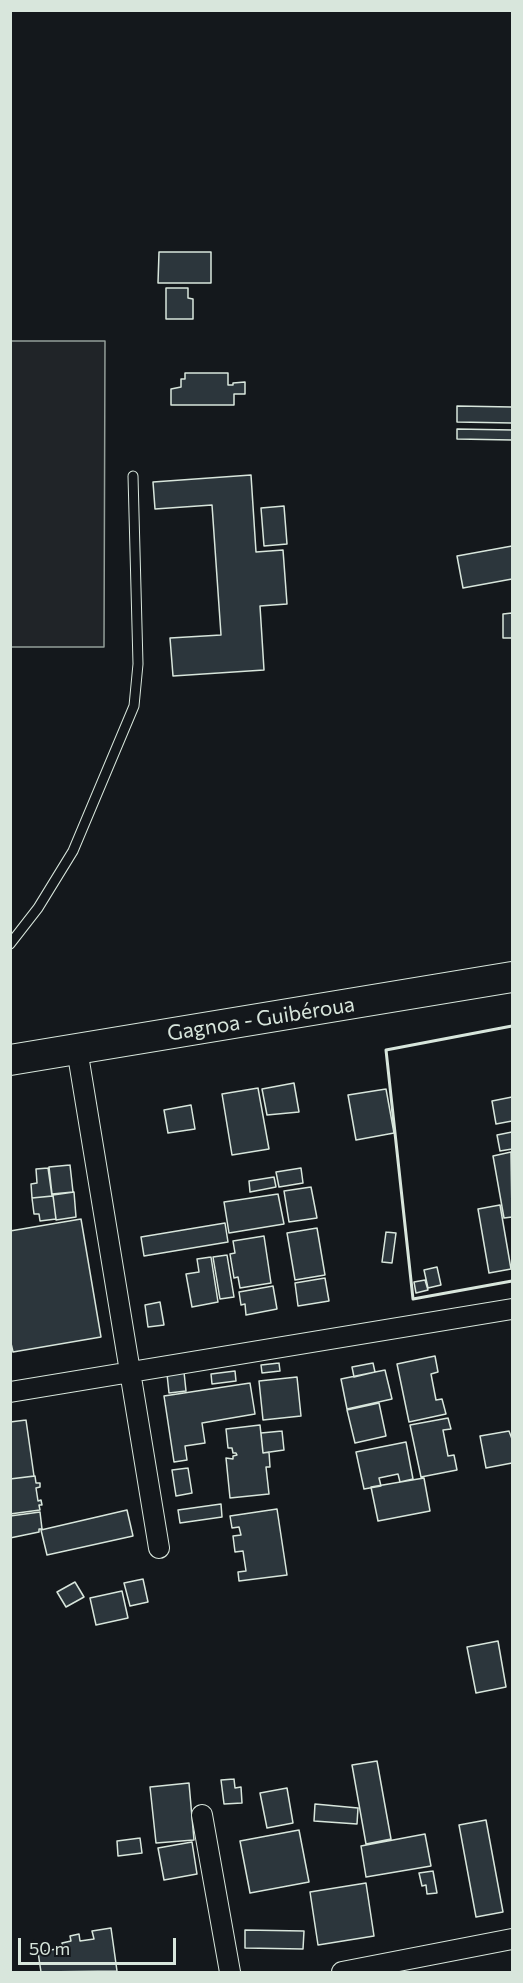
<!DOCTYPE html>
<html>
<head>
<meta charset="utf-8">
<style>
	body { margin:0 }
	#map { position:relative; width:523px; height:1983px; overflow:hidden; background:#14181c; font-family:Commissioner,sans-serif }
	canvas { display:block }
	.frame { position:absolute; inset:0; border:12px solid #d8e6dc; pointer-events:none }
	.scale { position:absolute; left:18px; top:1938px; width:158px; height:27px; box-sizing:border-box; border:3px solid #d8e6dc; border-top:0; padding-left:8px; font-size:18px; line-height:21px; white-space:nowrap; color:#d8e6dc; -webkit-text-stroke:4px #14181c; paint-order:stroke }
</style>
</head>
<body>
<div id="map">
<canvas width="523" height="1983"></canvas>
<div class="frame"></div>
<div class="scale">50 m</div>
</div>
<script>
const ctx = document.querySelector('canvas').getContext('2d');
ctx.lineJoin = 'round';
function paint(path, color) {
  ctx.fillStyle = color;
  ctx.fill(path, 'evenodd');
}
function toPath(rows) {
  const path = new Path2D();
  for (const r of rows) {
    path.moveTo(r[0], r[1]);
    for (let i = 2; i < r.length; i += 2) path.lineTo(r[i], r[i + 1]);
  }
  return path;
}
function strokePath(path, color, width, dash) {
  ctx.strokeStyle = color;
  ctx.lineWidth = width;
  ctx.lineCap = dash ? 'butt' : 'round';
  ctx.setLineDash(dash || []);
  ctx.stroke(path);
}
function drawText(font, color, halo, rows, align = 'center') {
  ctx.font = font + ' Commissioner,sans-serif';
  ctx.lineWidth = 4.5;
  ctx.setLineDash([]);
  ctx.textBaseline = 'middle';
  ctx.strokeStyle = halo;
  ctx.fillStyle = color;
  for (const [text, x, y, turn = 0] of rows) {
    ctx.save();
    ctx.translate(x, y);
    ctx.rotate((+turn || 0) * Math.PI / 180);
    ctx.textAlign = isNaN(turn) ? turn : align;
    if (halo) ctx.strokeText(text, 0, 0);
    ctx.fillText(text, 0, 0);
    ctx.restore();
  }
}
const green = toPath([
	[11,341,105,341,104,647,11,647,11,341]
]);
paint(green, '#202428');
strokePath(green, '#939e99', 1.5);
const building = toPath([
	[159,252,211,252,211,283,158,283,159,252],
	[166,288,188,288,188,298,193,299,193,319,166,319,166,288],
	[185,373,228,373,228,385,233,385,233,383,245,382,245,394,234,394,234,405,171,405,171,389,181,387,181,379,185,379,185,373],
	[457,406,512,407,512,423,457,422,457,406],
	[457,429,512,430,512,440,457,439,457,429],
	[251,475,256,552,283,550,287,604,260,606,264,670,173,676,170,638,221,635,212,505,155,509,153,482,251,475],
	[284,506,287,544,264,546,261,508,284,506],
	[512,546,512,579,463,588,457,556,512,546],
	[512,613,512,638,503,638,503,614,512,613],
	[294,1083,299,1112,267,1115,262,1089,294,1083],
	[258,1088,269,1149,232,1155,222,1094,258,1088],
	[386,1089,394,1133,356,1140,348,1095,386,1089],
	[512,1097,512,1121,496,1124,492,1101,512,1097],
	[191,1105,195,1129,168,1133,164,1110,191,1105],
	[512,1132,512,1153,512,1149,500,1151,497,1135,512,1132],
	[511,1152,512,1217,504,1218,493,1156,511,1152],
	[70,1165,73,1192,52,1194,49,1167,70,1165],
	[48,1168,52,1196,32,1198,31,1184,37,1183,36,1169,48,1168],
	[301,1168,303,1183,279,1187,276,1172,301,1168],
	[274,1177,276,1187,250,1192,249,1181,274,1177],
	[311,1187,317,1218,289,1222,284,1191,311,1187],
	[74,1192,76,1217,56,1220,53,1195,74,1192],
	[278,1194,284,1224,229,1233,224,1202,278,1194],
	[53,1196,56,1219,40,1221,39,1214,34,1214,32,1198,53,1196],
	[500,1205,511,1269,489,1273,478,1209,500,1205],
	[81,1219,101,1337,13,1352,10,1339,10,1231,81,1219],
	[225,1223,228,1242,144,1256,141,1237,225,1223],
	[317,1228,325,1275,295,1280,287,1233,317,1228],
	[386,1232,396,1233,392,1263,382,1262,386,1232],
	[264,1236,271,1283,240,1288,238,1277,234,1278,230,1254,235,1253,233,1241,264,1236],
	[227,1255,234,1297,220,1299,213,1257,227,1255],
	[211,1257,218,1302,192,1307,186,1274,199,1272,197,1259,211,1257],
	[437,1267,441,1285,428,1288,424,1270,437,1267],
	[325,1278,329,1301,298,1306,295,1283,325,1278],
	[425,1280,428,1290,416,1293,414,1282,425,1280],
	[273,1286,277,1309,246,1315,245,1304,241,1305,239,1292,273,1286],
	[160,1302,164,1325,148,1327,145,1305,160,1302],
	[435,1356,438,1372,431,1374,436,1400,442,1399,446,1414,409,1422,397,1364,435,1356],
	[279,1363,280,1371,262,1373,261,1365,279,1363],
	[373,1363,375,1372,354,1377,352,1367,373,1363],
	[385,1370,392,1399,347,1409,341,1379,385,1370],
	[235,1371,236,1381,212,1384,211,1374,235,1371],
	[184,1372,186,1391,169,1393,167,1374,184,1372],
	[297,1377,301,1416,263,1420,259,1381,297,1377],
	[250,1383,255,1414,202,1423,205,1443,185,1446,187,1460,174,1462,164,1396,250,1383],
	[379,1403,386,1436,355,1443,347,1410,379,1403],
	[448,1418,451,1429,443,1430,448,1456,454,1455,457,1470,421,1477,410,1425,448,1418],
	[26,1420,34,1476,10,1479,10,1422,26,1420],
	[260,1425,263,1453,269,1452,270,1467,266,1467,269,1494,230,1498,226,1458,233,1459,233,1456,237,1455,236,1453,233,1453,232,1448,228,1448,226,1429,260,1425],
	[282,1431,284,1450,263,1453,261,1433,282,1431],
	[509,1431,512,1439,512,1463,486,1468,480,1436,509,1431],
	[406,1442,413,1479,400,1482,398,1474,379,1478,381,1486,364,1489,356,1452,406,1442],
	[188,1468,192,1493,176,1496,172,1470,188,1468],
	[35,1476,36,1483,40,1483,40,1487,36,1488,38,1501,41,1500,42,1505,39,1505,40,1510,10,1514,10,1479,35,1476],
	[424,1478,430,1511,378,1521,371,1487,424,1478],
	[221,1504,222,1517,180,1523,178,1510,221,1504],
	[277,1509,287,1575,239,1581,238,1572,246,1571,243,1551,235,1552,233,1536,241,1535,239,1527,232,1528,230,1516,277,1509],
	[127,1510,133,1536,47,1555,41,1530,127,1510],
	[40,1512,42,1529,39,1529,39,1532,10,1538,10,1516,40,1512],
	[143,1579,148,1602,130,1606,124,1583,143,1579],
	[75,1582,84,1597,66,1607,57,1592,75,1582],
	[122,1591,128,1618,96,1625,90,1598,122,1591],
	[498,1641,506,1687,476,1693,467,1647,498,1641],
	[377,1761,391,1839,366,1844,352,1765,377,1761],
	[234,1779,235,1788,241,1787,242,1803,224,1804,221,1780,234,1779],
	[189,1783,194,1840,156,1843,150,1787,189,1783],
	[287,1788,293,1823,267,1828,260,1793,287,1788],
	[315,1804,358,1808,357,1824,314,1821,315,1804],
	[486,1820,503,1912,476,1917,459,1825,486,1820],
	[299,1830,309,1882,250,1893,240,1841,299,1830],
	[425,1834,431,1866,366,1877,361,1846,425,1834],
	[140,1838,142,1853,118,1856,117,1841,140,1838],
	[192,1842,197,1874,164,1880,158,1848,192,1842],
	[433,1871,437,1893,427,1894,426,1885,422,1886,419,1873,433,1871],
	[366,1883,374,1936,318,1945,310,1892,366,1883],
	[111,1928,117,1971,41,1972,38,1952,63,1948,62,1943,71,1941,70,1936,79,1934,80,1941,94,1939,92,1931,111,1928],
	[245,1930,304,1931,303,1949,245,1948,245,1930]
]);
paint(building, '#2c363c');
strokePath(building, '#d8e6dc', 1.5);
const service = toPath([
	[10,944,38,908,73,851,134,706,138,664,133,476]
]);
const minor = toPath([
	[77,1049,159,1548],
	[10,1392,512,1309],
	[202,1815,230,1972],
	[342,1972,512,1939]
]);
const primary = toPath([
	[10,1060,512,977]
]);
strokePath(service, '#d8e6dc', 11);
strokePath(minor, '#d8e6dc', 22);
strokePath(primary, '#d8e6dc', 32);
strokePath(service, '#14181c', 9);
strokePath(minor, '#14181c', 20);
strokePath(primary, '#14181c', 30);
strokePath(toPath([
	[512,1026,386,1050,413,1299,512,1281]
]), '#d8e6dc', 3);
drawText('21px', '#d8e6dc', '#14181c', [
	["Gagnoa - Guibéroua",261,1019,-9]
]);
</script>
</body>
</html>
